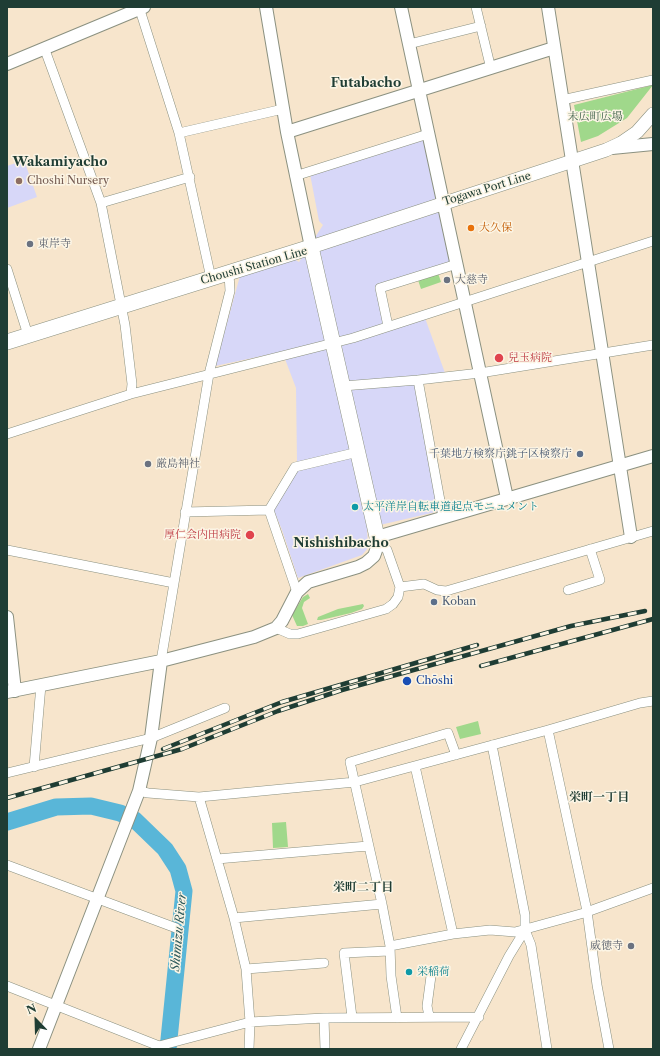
<!DOCTYPE html>
<html>
<head>
<meta charset="utf-8">
<style>
	body { margin:0 }
	#map { position:relative; width:660px; height:1056px; overflow:hidden; background:#f7e5cc; font-family:"Libre Caslon Text",serif }
	canvas { display:block }
	.frame { position:absolute; inset:0; border:8px solid #1f3d34; pointer-events:none }
	.north { position:absolute; left:16px; top:1000px; width:40px; height:40px; -webkit-text-stroke:3px #fcf5e5; paint-order:stroke; rotate:337deg; font-size:11px; font-weight:700; line-height:16px; text-align:center; color:#1f3d34 }
	.north::after { content:''; display:block; margin:auto; width:14px; height:18px; background:#1f3d34; clip-path:polygon(50% 0,100% 100%,50% 72%,0 100%) }
</style>
</head>
<body>
<div id="map">
<canvas width="660" height="1056"></canvas>
<div class="frame"></div>
<div class="north">N</div>
</div>
<script>
const ctx = document.querySelector('canvas').getContext('2d');
ctx.lineJoin = 'round';
function paint(path, color) {
  ctx.fillStyle = color;
  ctx.fill(path, 'evenodd');
}
function toPath(rows) {
  const path = new Path2D();
  for (const r of rows) {
    path.moveTo(r[0], r[1]);
    for (let i = 2; i < r.length; i += 2) path.lineTo(r[i], r[i + 1]);
  }
  return path;
}
function strokePath(path, color, width, dash) {
  ctx.strokeStyle = color;
  ctx.lineWidth = width;
  ctx.lineCap = dash ? 'butt' : 'round';
  ctx.setLineDash(dash || []);
  ctx.stroke(path);
}
function drawText(font, color, halo, rows, align = 'center') {
  ctx.font = font + ' "Libre Caslon Text","Noto Serif JP",serif';
  ctx.lineWidth = 3;
  ctx.setLineDash([]);
  ctx.textBaseline = 'middle';
  ctx.strokeStyle = halo;
  ctx.fillStyle = color;
  for (const [text, x, y, turn = 0] of rows) {
    ctx.save();
    ctx.translate(x, y);
    ctx.rotate((+turn || 0) * Math.PI / 180);
    ctx.textAlign = isNaN(turn) ? turn : align;
    if (halo) ctx.strokeText(text, 0, 0);
    ctx.fillText(text, 0, 0);
    ctx.restore();
  }
}
paint(toPath([
	[426,139,453,263,376,285,386,330,425,318,445,373,414,377,440,511,367,528,368,548,362,555,298,578,282,530,270,501,297,461,296,388,285,359,276,353,215,366,240,276,294,259,299,262,323,225,319,221,310,174],
	[24,160,37,197,7,208,7,166]
]), '#d7d7f8');
paint(toPath([
	[653,85,627,118,598,136,581,142,574,105],
	[438,273,441,282,421,289,418,280],
	[308,594,310,598,304,602,302,608,308,624,303,626,297,626,292,615,303,597],
	[363,604,364,606,362,609,351,613,321,620,317,620,318,617,338,609],
	[478,721,481,734,460,739,456,727],
	[286,822,288,847,273,848,272,823]
]), '#a0d88b');
strokePath(toPath([
	[7,822,56,807,91,806,120,813,135,820,165,849,178,869,184,891,168,1049]
]), '#59b6d8', 17);
const minor = toPath([
	[139,7,179,133,211,278],
	[476,7,491,69],
	[409,44,481,26],
	[45,50,101,203,125,325,132,384,131,394],
	[562,100,653,80],
	[179,133,283,109],
	[295,176,428,134],
	[101,203,190,177],
	[7,269,28,335],
	[388,326,380,288,457,264],
	[418,380,443,517],
	[343,386,418,380,480,373,653,345],
	[7,434,131,394,353,338,653,241],
	[269,510,295,467,358,452],
	[269,510,297,592],
	[185,512,269,510],
	[7,550,174,583],
	[400,587,424,584,437,590,446,591,653,531],
	[568,590,600,580,590,549],
	[276,628,290,634,298,634,386,609,393,604,398,597,400,587,387,550,379,542],
	[161,661,209,374,230,291,229,273],
	[548,730,587,911,597,985,609,1049],
	[492,745,525,915,525,930,531,945,547,1049],
	[415,766,453,934],
	[34,767,41,685],
	[7,773,151,738,225,708],
	[139,791,148,793,199,797,355,782,548,730,640,703,653,701],
	[199,797,234,918,246,969,250,1022,249,1049],
	[217,859,368,846],
	[7,865,176,928],
	[234,918,382,904],
	[390,946,453,934,490,930,515,932,584,913,653,888],
	[246,969,324,963],
	[7,986,159,1046,250,1022,324,1018,479,1017],
	[429,1016,427,1006,431,976],
	[352,1017,344,953,389,951],
	[324,1018,325,1049],
	[397,1018,391,976,390,946,382,904,350,762,448,733,456,755],
	[461,1049,509,956,525,930]
]);
const tertiary = toPath([
	[266,7,287,132,311,247],
	[401,7,507,498],
	[548,7,631,537],
	[7,64,144,7],
	[287,132,554,48],
	[612,148,653,144],
	[7,617,15,691],
	[7,692,161,661,254,637,276,628,282,621,297,592,308,582,358,567,366,563,374,556,379,542,377,537,653,456],
	[39,1049,139,791,151,738,161,661]
]);
const secondary = toPath([
	[311,247,606,150,621,143,637,132,653,114]
]);
const primary = toPath([
	[7,342,311,247,377,537]
]);
strokePath(minor, '#8b9180', 10);
strokePath(tertiary, '#8b9180', 14);
strokePath(secondary, '#8b9180', 14);
strokePath(primary, '#8b9180', 16);
strokePath(minor, '#fff', 9);
strokePath(tertiary, '#fff', 12);
strokePath(secondary, '#fff', 13);
strokePath(primary, '#fff', 15);
const rail = toPath([
	[481,666,653,619],
	[163,749,282,702,477,645],
	[7,798,182,749,278,711,342,690,571,626,645,611]
]);
strokePath(rail, '#1f3d34', 4.5);
strokePath(rail, '#fcf5e5', 3, [9]);
for (const [x, y, r, color] of [
	[19,181,4,"#8d6e63"],
	[471,228,4,"#e8710a"],
	[30,244,4,"#6b7280"],
	[447,280,4,"#6b7280"],
	[499,358,5,"#e0444e"],
	[580,454,4,"#5c6f8a"],
	[148,464,4,"#6b7280"],
	[355,507,4,"#0f9aa8"],
	[250,535,5,"#e0444e"],
	[434,602,4,"#5c6f8a"],
	[407,681,5,"#1a4fb4"],
	[631,946,4,"#6b7280"],
	[409,972,4,"#0f9aa8"]
]) {
  const dot = new Path2D();
  dot.arc(x, y, r, 0, 2 * Math.PI);
  ctx.fillStyle = color;
  ctx.fill(dot);
  strokePath(dot, '#fcf5e5', 1.5);
}
drawText('11px', '#395c45', '#fcf5e5', [
	["末広町広場",595,117]
]);
drawText('11px', '#785e54', '#fcf5e5', [
	["Choshi Nursery",27,181]
], 'left');
drawText('11px', '#1f3d34', '#fcf5e5', [
	["Togawa Port Line",487,189,-17],
	["Choushi Station Line",254,266,-16]
]);
drawText('11px', '#c56008', '#fcf5e5', [
	["大久保",479,228]
], 'left');
drawText('11px', '#5b616d', '#fcf5e5', [
	["東岸寺",38,244],
	["大慈寺",455,280],
	["厳島神社",156,464],
	["威徳寺",623,946,"right"]
], 'left');
drawText('11px', '#be3a42', '#fcf5e5', [
	["兒玉病院",508,358],
	["厚仁会内田病院",241,535,"right"]
], 'left');
drawText('11px', '#4e5e75', '#fcf5e5', [
	["千葉地方検察庁銚子区検察庁",572,454],
	["Koban",442,602,"left"]
], 'right');
drawText('11px', '#0d838f', '#fcf5e5', [
	["太平洋岸自転車道起点モニュメント",363,507],
	["栄稲荷",417,972]
], 'left');
drawText('11px', '#164399', '#fcf5e5', [
	["Chōshi",416,681]
], 'left');
drawText('bold 12px', '#1f3d34', '#fcf5e5', [
	["栄町一丁目",599,798],
	["栄町二丁目",363,888]
]);
drawText('italic 12px', '#2e5b5d', '#fcf5e5', [
	["Shimizu River",179,932,-85]
]);
drawText('bold 13px', '#1f3d34', '#fcf5e5', [
	["Futabacho",366,83],
	["Wakamiyacho",60,162],
	["Nishishibacho",341,543]
]);
</script>
</body>
</html>
